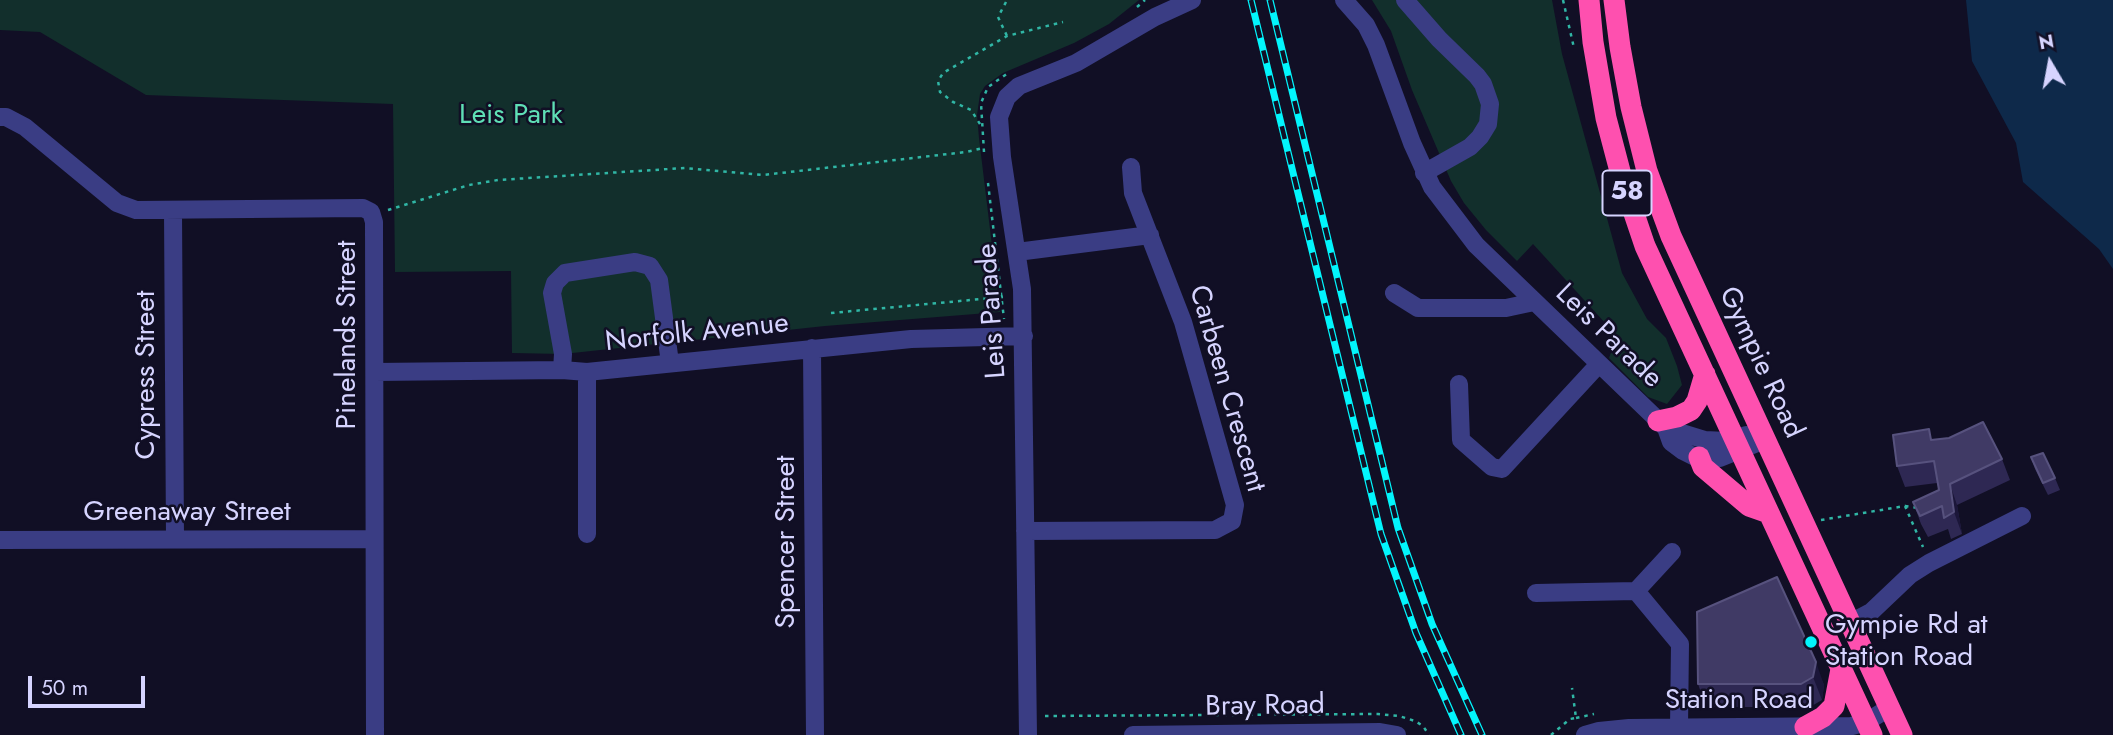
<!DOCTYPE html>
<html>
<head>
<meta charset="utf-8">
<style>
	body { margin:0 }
	#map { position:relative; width:2113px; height:735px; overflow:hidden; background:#110f25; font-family:Jost,sans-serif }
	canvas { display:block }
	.north { position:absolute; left:2015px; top:28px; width:70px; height:70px; -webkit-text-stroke:5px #110f25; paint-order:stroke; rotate:350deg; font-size:19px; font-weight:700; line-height:28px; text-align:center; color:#d6d4ff }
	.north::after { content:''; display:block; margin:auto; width:24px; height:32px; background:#d6d4ff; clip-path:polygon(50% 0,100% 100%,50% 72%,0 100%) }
	.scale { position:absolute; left:28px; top:676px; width:117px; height:32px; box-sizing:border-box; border:4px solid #d6d4ff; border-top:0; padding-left:9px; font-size:21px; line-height:24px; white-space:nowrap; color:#d6d4ff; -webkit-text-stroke:5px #110f25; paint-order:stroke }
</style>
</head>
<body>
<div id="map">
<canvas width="2113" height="735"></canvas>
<div class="north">N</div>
<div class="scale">50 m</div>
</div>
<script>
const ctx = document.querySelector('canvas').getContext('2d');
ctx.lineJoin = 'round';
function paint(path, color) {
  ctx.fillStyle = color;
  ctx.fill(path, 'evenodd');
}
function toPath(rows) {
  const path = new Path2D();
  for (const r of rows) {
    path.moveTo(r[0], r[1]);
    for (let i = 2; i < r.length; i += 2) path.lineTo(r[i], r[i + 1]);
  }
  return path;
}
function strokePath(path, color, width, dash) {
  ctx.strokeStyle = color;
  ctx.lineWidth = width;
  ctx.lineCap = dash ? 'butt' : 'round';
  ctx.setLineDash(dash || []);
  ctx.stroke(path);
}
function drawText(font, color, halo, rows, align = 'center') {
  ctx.font = font + ' Jost,sans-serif';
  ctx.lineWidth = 5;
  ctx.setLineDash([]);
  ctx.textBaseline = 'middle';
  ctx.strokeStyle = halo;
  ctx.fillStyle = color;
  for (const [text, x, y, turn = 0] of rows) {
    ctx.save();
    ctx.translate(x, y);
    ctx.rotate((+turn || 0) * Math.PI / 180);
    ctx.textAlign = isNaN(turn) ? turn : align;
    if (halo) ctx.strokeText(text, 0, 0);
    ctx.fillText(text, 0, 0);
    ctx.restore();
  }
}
paint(toPath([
	[0,0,1139,0,1109,24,1074,43,1003,73,985,86,980,94,977,115,979,138,1000,312,825,326,563,354,512,353,511,271,395,272,393,104,146,95,40,32,0,30],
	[1372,0,1552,0,1562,54,1622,273,1647,319,1666,338,1677,366,1682,385,1667,404,1648,397,1609,358,1617,336,1533,244,1517,261,1486,230,1464,203,1451,181,1412,90,1391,31]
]), '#122f2c');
paint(toPath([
	[1966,0,2113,0,2113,269,2099,249,2023,182,2016,143,1972,61]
]), '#0e294a');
strokePath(toPath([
	[1563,0,1574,48],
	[1006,2,998,17,1007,36],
	[1137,7,1145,0],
	[980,124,971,110,953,102,940,92,938,81,943,73,1007,36,1063,22],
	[984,152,981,103,988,87,1008,73],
	[988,183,1004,319],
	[388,210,469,185,498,180,685,168,763,175,966,152,983,148],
	[831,313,1003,297],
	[1905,506,1918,508],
	[1821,520,1905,506,1923,547],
	[1045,716,1378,714,1399,716,1415,721,1423,726,1429,735],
	[1576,718,1594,714],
	[1551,735,1570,719,1576,718,1572,688]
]), '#30b6a5', 2.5, [3.5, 5]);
strokePath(toPath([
	[1344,0,1366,25,1376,45,1412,143,1432,187,1476,245,1666,428,1671,442,1683,451,1693,456,1720,458,1765,440],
	[1405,0,1439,39,1477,76,1483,84,1490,104,1488,124,1480,137,1470,147,1424,173],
	[0,117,6,117,25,127,117,203,136,210,363,208,371,212,374,222,375,735],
	[173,211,175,539],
	[1017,252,1150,235],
	[1394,293,1418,308,1506,308,1534,302],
	[812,348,815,735],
	[562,370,563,354,552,293,555,283,565,273,635,262,650,266,659,280,670,363],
	[375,372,562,370,587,372,911,339,1024,336],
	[587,372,587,534],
	[1459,384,1461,440,1492,467,1502,469,1599,364],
	[1666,428,1705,440,1726,441,1746,435],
	[1025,531,1215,530,1232,521,1235,505,1183,322,1133,193,1131,167],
	[0,540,374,539],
	[1636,591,1672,552],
	[1536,593,1636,591,1680,644,1679,727],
	[1850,623,1871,612,1910,575,1929,563,2022,516],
	[1028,735,1022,289,1002,157,999,117,1007,97,1019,86,1076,63,1155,17,1192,0],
	[1133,735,1380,732,1397,735],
	[1585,735,1599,731,1629,728,1852,726,1866,722,1889,708]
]), '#3a3d84', 18);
strokePath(toPath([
	[1589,0,1593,42,1606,118,1621,175,1645,246,1872,735],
	[1614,0,1620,47,1631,107,1647,171,1671,236,1902,735],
	[1658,421,1677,417,1691,410,1697,401,1705,374],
	[1699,457,1703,467,1749,506,1769,513],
	[1805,727,1823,717,1834,706,1841,669]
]), '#fe50af', 21);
const rail = toPath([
	[1251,0,1381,534,1416,633,1461,735],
	[1270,0,1398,528,1432,624,1482,735]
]);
strokePath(rail, '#02f5fc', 7);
strokePath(rail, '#110f25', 4.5, [13]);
paint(toPath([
	[1932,440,2002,459,2010,480,1957,505,1962,534,1951,539,1948,529,1928,537,1921,524,1913,502,1939,490,1937,483,1905,487,1897,466],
	[2031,457,2055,478,2060,490,2048,495,2035,469],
	[1777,577,1824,685,1822,700,1810,707,1706,707,1698,684]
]), '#2e2853');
paint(toPath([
	[1950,484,1957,505,1962,534,1954,512],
	[1816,662,1824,685,1822,700,1813,677]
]), '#1b1639');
const building = toPath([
	[1983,422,2002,459,1950,484,1954,512,1944,518,1942,506,1920,516,1913,502,1939,490,1934,461,1897,466,1893,435,1929,429,1931,440,1949,438,1983,422],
	[2043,453,2055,478,2043,483,2031,457,2043,453],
	[1777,577,1816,662,1813,677,1801,684,1698,684,1697,612,1777,577]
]);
paint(building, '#403a65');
strokePath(building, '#57527e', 2);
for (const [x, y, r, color] of [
	[1811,642,7,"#02f5fc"]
]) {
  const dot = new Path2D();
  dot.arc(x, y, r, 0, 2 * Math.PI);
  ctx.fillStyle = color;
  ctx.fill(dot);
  strokePath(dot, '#110f25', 2.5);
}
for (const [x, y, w] of [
	[1627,193,49]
]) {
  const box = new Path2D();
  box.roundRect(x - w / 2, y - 22.5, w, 45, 5);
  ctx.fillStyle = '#110f25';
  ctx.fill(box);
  strokePath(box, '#d6d4ff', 2);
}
drawText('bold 26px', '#d6d4ff', null, [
	["58",1627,193]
]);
drawText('28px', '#5fdfb6', '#110f25', [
	["Leis Park",511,116]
]);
drawText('28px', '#d6d4ff', '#110f25', [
	["Leis Parade",993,311,-94],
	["Norfolk Avenue",697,334,-6],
	["Pinelands Street",348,335,-90],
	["Leis Parade",1608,337,44],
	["Gympie Road",1760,363,65],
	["Cypress Street",147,375,-90],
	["Carbeen Crescent",1226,389,74],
	["Greenaway Street",187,513],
	["Spencer Street",787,542,-90],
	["Station Road",1739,701],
	["Bray Road",1265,707,-1]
]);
drawText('28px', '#d6d4ff', '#110f25', [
	["Gympie Rd at",1825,626],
	["Station Road",1825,658]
], 'left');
</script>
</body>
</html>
